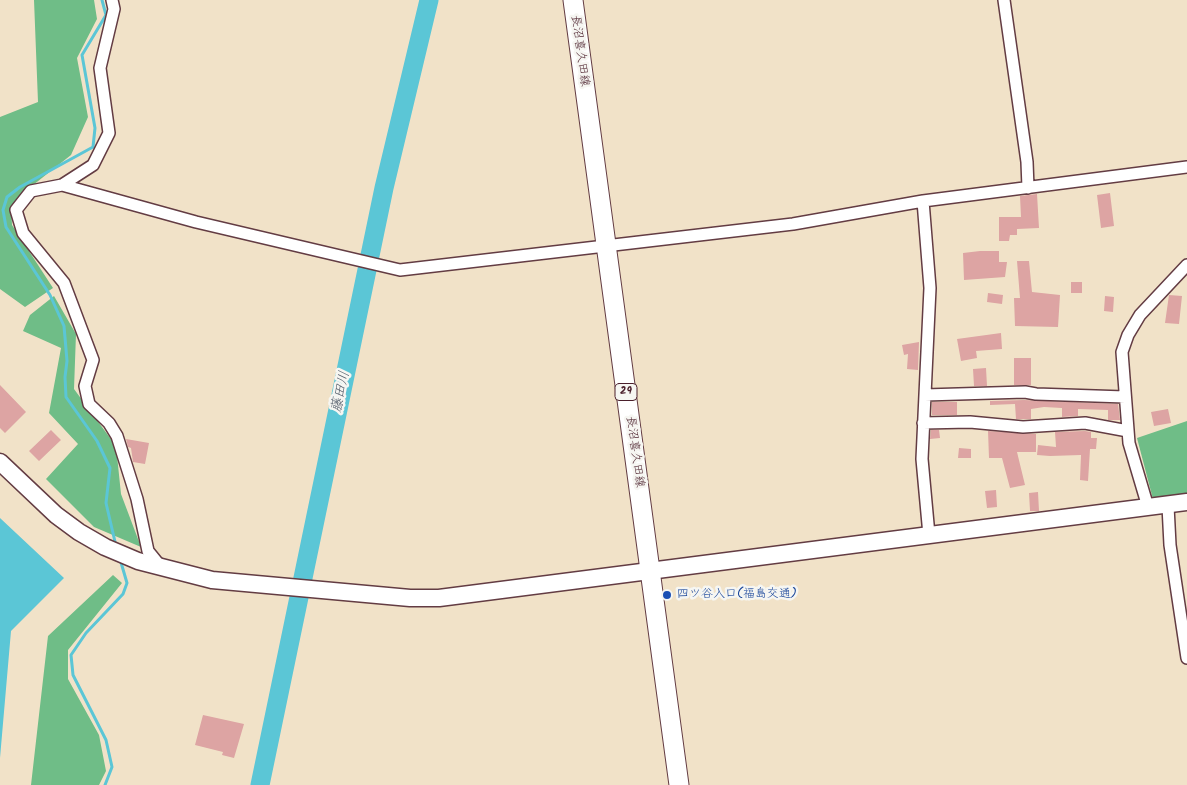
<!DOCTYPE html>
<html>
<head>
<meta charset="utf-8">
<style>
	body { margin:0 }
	canvas { display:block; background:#f1e2c8 }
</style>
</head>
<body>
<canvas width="1187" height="785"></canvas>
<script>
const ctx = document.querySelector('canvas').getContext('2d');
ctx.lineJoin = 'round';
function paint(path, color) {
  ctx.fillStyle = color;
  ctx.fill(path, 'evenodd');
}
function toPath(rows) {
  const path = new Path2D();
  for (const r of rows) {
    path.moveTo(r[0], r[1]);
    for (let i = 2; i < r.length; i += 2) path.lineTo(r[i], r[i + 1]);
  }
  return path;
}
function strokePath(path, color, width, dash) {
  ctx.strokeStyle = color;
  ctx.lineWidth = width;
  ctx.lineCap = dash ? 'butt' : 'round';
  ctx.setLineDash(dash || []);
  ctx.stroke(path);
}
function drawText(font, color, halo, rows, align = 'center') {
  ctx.font = font + ' Kalam,"Klee One",sans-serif';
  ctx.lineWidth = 5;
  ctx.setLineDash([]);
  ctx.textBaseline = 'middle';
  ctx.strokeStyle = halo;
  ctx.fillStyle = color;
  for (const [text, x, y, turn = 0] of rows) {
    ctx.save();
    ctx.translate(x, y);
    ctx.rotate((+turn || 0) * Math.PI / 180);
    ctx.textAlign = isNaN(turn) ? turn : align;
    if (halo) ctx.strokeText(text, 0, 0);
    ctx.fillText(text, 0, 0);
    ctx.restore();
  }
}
paint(toPath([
	[34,0,94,0,97,19,77,58,88,117,71,155,23,193,11,206,12,225,53,288,25,307,0,289,0,117,38,102],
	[54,296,76,334,74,389,116,446,121,494,141,547,94,527,46,479,78,444,49,413,61,348,23,331,30,315],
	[1187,421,1187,498,1154,503,1137,438],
	[113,575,122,583,68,650,68,679,99,735,106,771,99,785,31,785,48,636]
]), '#6fbd87');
paint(toPath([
	[0,518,64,578,11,631,0,758]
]), '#5bc6d6');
strokePath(toPath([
	[102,0,106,15,82,55,95,128,93,147,20,187,7,197,3,210,6,227,50,295,64,326,67,361,65,377,66,397,97,441,110,468,106,503,116,546],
	[105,785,112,767,106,740,73,675,71,655,86,633,123,594,127,583,120,559]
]), '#5bc6d6', 3);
strokePath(toPath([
	[260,785,384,188,429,0]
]), '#5bc6d6', 19);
paint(toPath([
	[1110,193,1114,226,1101,228,1097,195],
	[1037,194,1039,228,1017,229,1017,235,1010,235,1009,241,999,241,999,217,1021,217,1020,196],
	[980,251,999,251,999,262,1007,262,1005,277,964,280,963,253],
	[1017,261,1029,261,1032,292,1060,295,1058,327,1015,326,1014,298,1020,298],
	[1071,282,1082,282,1082,293,1071,293],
	[988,293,1003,295,1002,304,987,302],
	[1169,295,1182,296,1179,324,1165,323],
	[1105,296,1114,297,1113,312,1104,311],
	[1001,333,1002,349,976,351,977,358,961,361,957,339],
	[919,342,918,370,907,369,908,354,904,355,902,345],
	[1014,358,1031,358,1031,385,1014,385],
	[986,368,987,386,974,386,973,369],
	[0,385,26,412,5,433,0,428],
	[1024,400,1118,404,1120,420,1108,420,1108,410,1078,409,1078,416,1062,417,1062,408,1044,407,1031,409,1031,419,1016,419,1015,404,990,405,990,401],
	[932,402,957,402,957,415,932,415],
	[1168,409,1171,423,1154,426,1151,412],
	[51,430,61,440,39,461,29,451],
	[931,430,939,430,940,438,930,439],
	[988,431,1036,434,1036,452,1017,452,1025,485,1010,488,1002,458,989,458],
	[1085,431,1091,432,1091,438,1097,438,1096,449,1090,449,1088,481,1080,480,1081,455,1050,456,1037,455,1038,445,1056,447,1055,432],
	[126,439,149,443,145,464,133,462,131,448,128,447],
	[959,448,971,449,971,458,958,458],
	[996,490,997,507,987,508,985,491],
	[1038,492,1039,511,1030,511,1029,493],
	[203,715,244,724,234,758,222,755,223,752,195,745]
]), '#dda4a3');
const street = toPath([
	[112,0,114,9,100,68,109,133,93,165,62,185,31,191,16,210,23,233,64,283,93,360,85,386,89,404,109,423,117,436,137,499,148,551,161,567],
	[1004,0,1027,162,1028,188],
	[62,185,196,222,400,270,793,224,923,201,1187,167],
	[923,201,930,288,922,459,929,535],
	[925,395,1025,392,1036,394,1125,397],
	[923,423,970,422,1023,427,1085,423,1128,431],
	[1168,506,1170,545,1187,658],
	[1148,507,1129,443,1122,352,1128,335,1140,315,1187,265]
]);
const secondary = toPath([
	[0,462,56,515,79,532,105,547,138,561,212,580,410,598,439,598,1187,502]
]);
const primary = toPath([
	[573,0,679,785]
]);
strokePath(street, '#633c43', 14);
strokePath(secondary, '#633c43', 19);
strokePath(primary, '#633c43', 21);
strokePath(street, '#fff', 11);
strokePath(secondary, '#fff', 16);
strokePath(primary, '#fff', 19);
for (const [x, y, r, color] of [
	[667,595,5,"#1a4fb4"]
]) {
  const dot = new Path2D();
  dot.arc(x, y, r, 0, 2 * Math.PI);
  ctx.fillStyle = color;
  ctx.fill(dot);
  strokePath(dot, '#f6f6f2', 2);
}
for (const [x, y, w] of [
	[626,392,22]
]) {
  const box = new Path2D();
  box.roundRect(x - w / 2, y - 8.5, w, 17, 4);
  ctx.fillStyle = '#f6f6f2';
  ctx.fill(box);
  strokePath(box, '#4a1f2b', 1);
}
drawText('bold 11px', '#4a1f2b', null, [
	["29",626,392]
]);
drawText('12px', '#4a1f2b', '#f6f6f2', [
	["長沼喜久田線",579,51,82],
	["長沼喜久田線",634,452,82]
]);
drawText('12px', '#164399', '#f6f6f2', [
	["四ツ谷入口(福島交通)",677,595]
], 'left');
drawText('italic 14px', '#505967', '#f6f6f2', [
	["藤田川",342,392,-78]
]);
</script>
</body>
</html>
